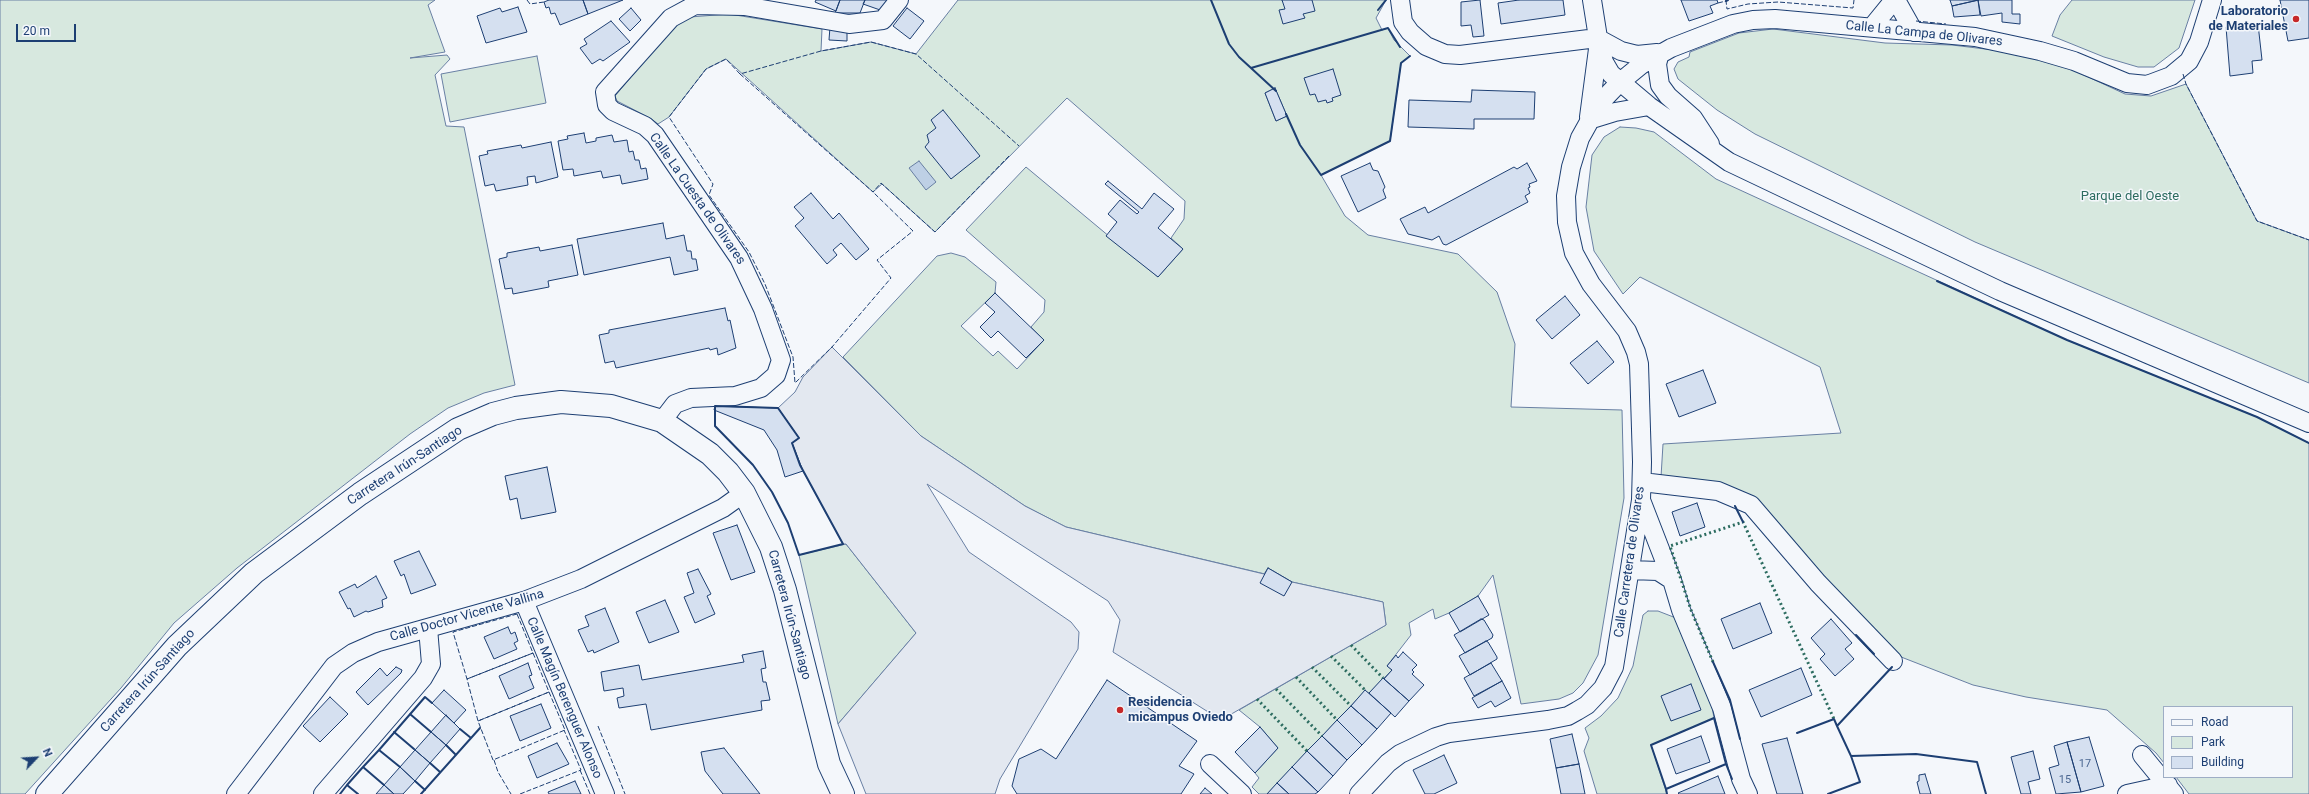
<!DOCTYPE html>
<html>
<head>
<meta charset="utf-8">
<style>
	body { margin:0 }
	#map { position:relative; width:2309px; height:794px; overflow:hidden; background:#f4f7fb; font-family:Roboto,sans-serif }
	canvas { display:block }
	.legend { position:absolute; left:2163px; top:706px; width:130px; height:72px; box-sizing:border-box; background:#f4f7fb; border:1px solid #9eadc5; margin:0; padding:5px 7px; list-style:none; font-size:12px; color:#1d3f73 }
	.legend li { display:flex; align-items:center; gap:8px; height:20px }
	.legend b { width:20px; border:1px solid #9eadc5 }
	.north { position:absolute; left:16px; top:738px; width:40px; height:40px; -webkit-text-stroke:3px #f4f7fb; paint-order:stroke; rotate:65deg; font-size:11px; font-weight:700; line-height:16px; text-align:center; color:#1d3f73 }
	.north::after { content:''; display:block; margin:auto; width:14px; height:18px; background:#1d3f73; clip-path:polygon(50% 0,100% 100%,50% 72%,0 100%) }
	.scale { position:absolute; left:16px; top:24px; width:60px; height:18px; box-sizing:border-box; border:2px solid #1d3f73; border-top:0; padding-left:5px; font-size:12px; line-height:14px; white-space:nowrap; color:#1d3f73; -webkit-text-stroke:3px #f4f7fb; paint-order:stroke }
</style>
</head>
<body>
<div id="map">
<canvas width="2309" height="794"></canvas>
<ul class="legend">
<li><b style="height:5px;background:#f4f7fb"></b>Road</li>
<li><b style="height:11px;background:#d7e8df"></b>Park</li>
<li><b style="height:11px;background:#d5e0f0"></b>Building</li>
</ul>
<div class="north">N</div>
<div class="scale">20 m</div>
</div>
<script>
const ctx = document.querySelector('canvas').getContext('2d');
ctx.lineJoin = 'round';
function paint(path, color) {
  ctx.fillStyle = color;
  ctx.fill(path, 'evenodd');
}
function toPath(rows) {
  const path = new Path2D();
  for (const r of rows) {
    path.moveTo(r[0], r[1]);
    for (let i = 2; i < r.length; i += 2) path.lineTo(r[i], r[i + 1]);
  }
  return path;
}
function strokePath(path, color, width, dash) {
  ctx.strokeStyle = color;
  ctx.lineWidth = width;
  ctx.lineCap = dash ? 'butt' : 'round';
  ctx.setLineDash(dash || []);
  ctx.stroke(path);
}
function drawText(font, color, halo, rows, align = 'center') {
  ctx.font = font + ' Roboto,sans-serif';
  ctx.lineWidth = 3;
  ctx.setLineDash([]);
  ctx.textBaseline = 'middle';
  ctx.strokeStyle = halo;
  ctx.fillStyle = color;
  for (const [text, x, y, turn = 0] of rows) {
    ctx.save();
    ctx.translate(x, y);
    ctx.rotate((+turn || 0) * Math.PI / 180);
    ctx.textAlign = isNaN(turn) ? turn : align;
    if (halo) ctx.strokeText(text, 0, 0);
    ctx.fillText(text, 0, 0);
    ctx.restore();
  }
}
const green = toPath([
	[0,0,435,0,428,5,445,52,410,58,447,55,450,59,435,75,446,126,464,127,515,385,484,393,448,408,410,434,237,568,174,623,121,688,25,794,0,794,0,0],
	[958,0,1386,0,1376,18,1382,30,1388,28,1394,40,1410,56,1401,63,1390,141,1321,175,1345,216,1368,235,1458,254,1497,292,1515,344,1511,407,1622,410,1624,498,1598,655,1583,683,1573,693,1559,699,1521,704,1493,575,1478,596,1449,613,1435,619,1433,609,1409,623,1411,635,1387,666,1392,670,1369,693,1365,691,1267,794,1259,794,1252,787,1259,778,1255,773,1278,748,1260,727,1239,710,1386,625,1383,602,1292,582,1268,568,1265,574,1066,527,1025,506,921,436,843,357,937,256,951,253,965,257,996,282,995,293,961,326,993,356,998,351,1017,369,1044,340,1031,327,1044,312,1045,300,966,230,1026,167,1158,277,1183,249,1171,238,1184,219,1185,201,1067,98,935,232,882,184,873,192,726,59,706,69,669,117,658,124,650,118,617,101,615,96,673,27,690,17,729,14,822,29,821,51,871,42,916,54,958,0],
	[1275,88,1287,116,1276,121,1265,93,1275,88],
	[2072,0,2195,0,2179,48,2154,67,2138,67,2104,57,2052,36,2060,15,2072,0],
	[1773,29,1885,43,1952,45,2010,52,2069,68,2125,94,2151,96,2186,84,2257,221,2309,240,2309,383,1975,242,1755,134,1717,110,1678,79,1674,69,1678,62,1689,57,1690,52,1739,33,1773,29],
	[537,56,546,103,450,122,441,74,537,56],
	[1620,127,1636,128,1654,132,1716,179,2067,340,2257,417,2309,443,2309,794,2189,794,2176,777,2292,777,2292,707,2164,707,2164,763,2156,753,2107,710,2026,697,1973,685,1896,655,1749,498,1661,477,1663,444,1841,433,1820,367,1640,277,1623,294,1594,251,1586,207,1592,155,1604,137,1620,127],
	[846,544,916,633,838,724,799,555,846,544],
	[1648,611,1658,611,1676,618,1710,695,1714,718,1651,745,1667,794,1597,794,1584,751,1589,738,1585,728,1601,716,1618,698,1633,666,1643,615,1648,611]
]);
paint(green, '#d7e8df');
strokePath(green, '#687fa3', 1);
const parking = toPath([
	[832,347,921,436,1025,506,1066,527,1264,574,1268,568,1292,582,1383,602,1386,625,1221,720,1113,652,1120,620,1108,601,927,484,969,552,1071,622,1079,632,1078,649,1000,779,995,794,866,794,838,724,916,633,846,544,843,544,803,471,792,443,799,438,778,408,795,392,803,377,832,347]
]);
paint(parking, '#e3e8f0');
strokePath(parking, '#687fa3', 1);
const water = toPath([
	[919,161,936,182,926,190,909,168,919,161]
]);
paint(water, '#bed0e5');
strokePath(water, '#687fa3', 1);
const building = toPath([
	[549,0,583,0,588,14,560,25,555,13,551,14,549,7,546,8,544,2,549,0],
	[583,0,623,0,588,14,583,0],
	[816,0,840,0,836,11,815,2,816,0],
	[840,0,865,0,860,13,835,13,840,0],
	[865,0,887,0,883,11,863,4,865,0],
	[1282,0,1312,0,1315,11,1303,14,1305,18,1283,24,1279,10,1285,9,1282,0],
	[1480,0,1484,36,1473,37,1471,25,1461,26,1461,2,1480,0],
	[1519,0,1563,0,1565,15,1501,24,1498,3,1519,0],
	[1681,0,1717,0,1718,3,1710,6,1713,13,1689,21,1681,0],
	[1950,0,1979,0,1952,6,1950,0],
	[1978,0,1980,15,1954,17,1952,6,1978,0],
	[1978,0,2012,0,2012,14,2020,14,2020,24,2002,22,2002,13,1981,16,1978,0],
	[2280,0,2309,0,2309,38,2288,41,2280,0],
	[518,7,527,32,486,43,477,16,500,8,502,12,518,7],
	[631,8,641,20,630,31,619,19,631,8],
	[907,8,924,21,910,39,893,26,907,8],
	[611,21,630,42,603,61,600,59,592,64,580,48,587,44,584,39,611,21],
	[2258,24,2262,60,2252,61,2253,73,2230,76,2226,27,2258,24],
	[830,27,847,29,847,41,829,40,830,27],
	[1333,69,1341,95,1332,98,1333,101,1327,103,1326,100,1318,102,1315,94,1310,95,1304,78,1333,69],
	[1275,88,1287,116,1276,121,1265,93,1275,88],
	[1472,90,1535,92,1534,119,1474,119,1474,129,1408,127,1409,100,1471,102,1472,90],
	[943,110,980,156,951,179,925,147,929,142,927,135,936,128,931,120,943,110],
	[584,133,586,143,596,141,596,138,612,135,614,142,627,140,629,152,633,151,635,160,639,160,641,169,646,168,648,179,622,184,620,175,603,178,601,171,574,176,573,169,563,170,558,141,568,139,567,136,584,133],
	[551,142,558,177,536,183,535,176,527,177,528,185,496,191,494,184,485,186,479,156,488,154,487,151,521,145,522,148,551,142],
	[1370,163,1373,170,1378,171,1385,187,1383,190,1386,198,1358,212,1341,176,1370,163],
	[1527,163,1537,181,1529,184,1530,187,1528,188,1530,193,1525,196,1528,202,1446,245,1443,244,1439,236,1432,240,1408,234,1400,219,1425,207,1428,213,1514,167,1517,169,1527,163],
	[1108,181,1142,209,1154,193,1174,209,1158,228,1183,249,1158,277,1106,236,1117,222,1108,214,1120,200,1137,214,1139,212,1105,184,1108,181],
	[811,193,833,219,839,213,869,249,856,260,841,243,833,250,837,255,827,264,795,226,804,218,794,207,811,193],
	[663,223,666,239,684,235,687,251,691,251,692,259,696,259,698,270,674,275,670,257,584,275,577,239,663,223],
	[572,245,578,275,548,281,549,287,513,294,512,288,505,289,499,259,507,257,507,253,539,247,540,251,572,245],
	[995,293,1044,340,1026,358,998,331,991,338,980,327,995,312,985,303,995,293],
	[1565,296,1580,315,1552,339,1536,320,1565,296],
	[725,308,728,321,730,320,736,348,718,355,717,348,710,350,709,348,616,368,614,361,605,363,599,335,609,333,609,330,725,308],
	[1597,341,1614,362,1588,384,1570,363,1597,341],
	[1703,370,1716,403,1679,417,1666,384,1703,370],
	[715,406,778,408,799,438,792,443,803,471,785,477,777,450,764,430,714,410,715,406],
	[547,467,556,512,521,519,517,498,510,500,505,476,547,467],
	[1697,503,1705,527,1680,536,1672,512,1697,503],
	[737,525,755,572,731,580,713,533,737,525],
	[419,551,436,585,411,594,404,574,401,576,394,561,419,551],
	[1268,568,1292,582,1284,596,1260,583,1268,568],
	[698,569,711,594,707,596,715,614,695,623,684,597,694,593,687,573,698,569],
	[376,576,387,598,382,600,383,607,368,612,366,611,354,617,350,608,348,609,339,592,355,584,357,588,376,576],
	[1478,596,1489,615,1460,632,1449,613,1478,596],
	[665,600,679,632,649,643,636,612,665,600],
	[1760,603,1772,633,1733,649,1721,619,1760,603],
	[605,608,619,642,594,653,593,650,588,652,578,630,589,626,585,616,605,608],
	[1481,619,1484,620,1493,635,1492,638,1465,653,1454,635,1481,619],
	[1831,619,1852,643,1845,649,1854,659,1835,676,1820,659,1825,654,1811,638,1831,619],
	[508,627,511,634,515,632,518,641,514,643,517,649,494,659,484,637,508,627],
	[1486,641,1488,642,1497,657,1497,659,1470,675,1459,656,1486,641],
	[763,651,766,668,761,669,763,682,766,682,770,700,761,701,762,710,651,730,646,704,619,708,617,698,624,696,623,688,604,691,601,672,639,665,642,680,744,662,742,655,763,651],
	[1403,652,1417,665,1412,670,1414,672,1412,674,1424,685,1409,701,1384,679,1392,670,1387,666,1396,655,1398,658,1403,652],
	[528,663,532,675,529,676,534,688,509,699,499,676,528,663],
	[1491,663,1502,681,1474,696,1464,678,1491,663],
	[396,667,402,670,401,673,368,705,356,692,380,668,387,676,396,667],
	[1801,668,1812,695,1761,717,1749,690,1801,668],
	[1383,678,1409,701,1395,717,1369,693,1383,678],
	[1107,680,1197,741,1179,766,1194,774,1181,794,1017,794,1012,786,1019,759,1041,749,1056,759,1107,680],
	[1502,681,1511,698,1495,707,1491,701,1478,708,1472,698,1502,681],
	[1691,684,1701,710,1671,721,1661,696,1691,684],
	[444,690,466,710,454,723,432,703,444,690],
	[1365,690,1391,713,1377,729,1351,706,1365,690],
	[330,697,348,714,320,742,303,726,330,697],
	[541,704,551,728,520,741,510,716,541,704],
	[1351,706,1377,729,1362,745,1337,720,1351,706],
	[446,715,460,729,446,745,431,732,446,715],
	[1337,720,1362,745,1347,760,1322,736,1337,720],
	[1260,727,1278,748,1255,773,1235,752,1260,727],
	[431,732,446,745,430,763,415,750,431,732],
	[1572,734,1579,764,1556,768,1550,739,1572,734],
	[1322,736,1347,760,1333,776,1307,751,1322,736],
	[1701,736,1710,762,1676,774,1667,749,1701,736],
	[2089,737,2104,786,2081,792,2067,742,2089,737],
	[1787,738,1803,794,1777,794,1762,744,1787,738],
	[2067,742,2081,792,2056,794,2049,768,2059,765,2054,746,2067,742],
	[557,743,569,764,537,778,528,756,557,743],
	[724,748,760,794,723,794,705,771,701,752,724,748],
	[415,750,430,763,415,781,400,767,415,750],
	[1307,751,1333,776,1318,792,1292,767,1307,751],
	[2033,751,2040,779,2028,782,2031,794,2021,794,2011,757,2033,751],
	[1444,755,1457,783,1434,794,1425,794,1413,770,1444,755],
	[1579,764,1585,794,1561,794,1556,768,1579,764],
	[400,767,415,781,403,794,394,794,384,785,400,767],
	[1292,767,1318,792,1315,794,1289,794,1277,783,1292,767],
	[1925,774,1931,794,1920,794,1917,782,1919,781,1919,775,1925,774],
	[1718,776,1725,794,1679,794,1678,793,1718,776],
	[575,781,581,794,549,794,548,792,575,781],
	[1277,783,1289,794,1267,794,1277,783],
	[384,785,394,794,376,794,384,785],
	[1205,788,1212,794,1200,794,1205,788]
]);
paint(building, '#d5e0f0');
strokePath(building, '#1d3f73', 1);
const street = toPath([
	[1400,0,1403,22,1410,32,1426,46,1445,54,1460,55,1597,38],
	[1592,0,1599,44,1604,62,1611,74,1649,106,1729,162,2000,291,2309,423],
	[1896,0,1914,32],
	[1872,27,1894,0],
	[1597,38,1621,51,1637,55,1657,53],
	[1660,53,1657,64,1660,85,1668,96,1693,118,1710,144],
	[1589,117,1598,49],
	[1589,120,1615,112,1649,106],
	[662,421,675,404,691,398,735,396,761,388,776,375,781,360,763,309,739,258,655,135,645,126,613,111,607,105,605,92,671,18,695,5,744,6,849,24,883,20,899,0],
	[1642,482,1718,491,1751,505,1818,583,1893,661],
	[1641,500,1672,580,1681,610,1722,708,1741,779,1748,794],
	[1630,570,1658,571,1672,580],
	[524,601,605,794],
	[2142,755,2174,794],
	[1210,764,1242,794],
	[236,794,334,666,353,653,378,642,524,601,581,579,723,508,744,493],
	[323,794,423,678,431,664,428,628],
	[1359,794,1388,763,1400,754,1436,737,1449,733,1548,720,1568,716,1577,711,1587,705,1603,688,1614,667,1641,500,1642,462,1639,364,1636,352,1627,331,1591,284,1574,253,1567,222,1566,196,1571,167,1580,138,1599,104,1619,83,1641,65,1671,48,1733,24,1753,20,1775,19,1975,37,2040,51,2074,61,2127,83,2147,85,2171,76,2189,61,2199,42,2212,0],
	[2127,794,2168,785]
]);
const highway = toPath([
	[47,794,177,646,254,573,360,494,458,429,493,414,516,408,561,402,611,406,662,421,710,454,728,472,744,493,771,547,785,590,829,764,843,794]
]);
strokePath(street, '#1d3f73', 20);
strokePath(highway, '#1d3f73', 24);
strokePath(street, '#f4f7fb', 18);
strokePath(highway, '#f4f7fb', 22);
strokePath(toPath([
	[1351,645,1383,678],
	[1331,656,1365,690],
	[1713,662,1691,610,1670,546,1743,522,1834,719],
	[1312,667,1351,706],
	[1296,677,1337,720],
	[1276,689,1322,736],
	[1257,699,1307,751]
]), '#2c6c60', 3, [2, 3]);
strokePath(toPath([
	[527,0,530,4,544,2],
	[1718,3,1726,1,1727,9,1748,4,1778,2,1853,8,1854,0],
	[1916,21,1946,24],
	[740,74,726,59,706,69,669,117,713,184,709,195,749,252,765,284,793,357,795,383,832,347,891,278,877,260,913,231,873,192],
	[2183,74,2186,84,2257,221,2309,240],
	[1009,156,935,232,881,183,873,192,740,74,821,51,871,42,916,54,1019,146],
	[517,614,533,653,467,679,453,632,517,614],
	[533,653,549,692,478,721,467,679,533,653],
	[549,692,565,730,493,760,478,721,549,692],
	[598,726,625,794],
	[494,760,498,772,511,794],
	[580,770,590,794],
	[520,794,581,770,564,730]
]), '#1d3f73', 1, [5, 2]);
strokePath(toPath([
	[1211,0,1229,44,1239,57,1251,68,1388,28,1400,47],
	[1726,1,1728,0],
	[1378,10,1386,0],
	[1251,68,1276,91],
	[1286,114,1300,145,1321,175,1390,141,1401,63,1410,56],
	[1937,281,2067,340,2257,417,2309,443],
	[715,406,778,408,799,438,792,443,800,465,843,544,799,555,788,523,772,492,753,465,715,426,715,406],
	[1735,506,1743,522],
	[1856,635,1874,654],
	[1713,662,1730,700,1740,739],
	[410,714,431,732],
	[460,729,471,738],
	[394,732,414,749],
	[1797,733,1834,719,1837,726,1892,667],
	[446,745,456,755],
	[379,750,425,697,432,703],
	[1851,756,1916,754,1977,762,1986,794],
	[430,763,440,772],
	[1726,764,1732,779],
	[363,767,379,750,400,767],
	[415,781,425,790],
	[347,785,363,767,384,785],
	[1666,789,1726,764,1714,718,1651,745,1666,789,1667,794],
	[340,794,347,785,358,794],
	[421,794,480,728],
	[1828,794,1860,782,1851,756,1837,726]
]), '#1d3f73', 2);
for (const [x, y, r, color] of [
	[2296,19,4,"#c62828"],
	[1120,710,4,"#c62828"]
]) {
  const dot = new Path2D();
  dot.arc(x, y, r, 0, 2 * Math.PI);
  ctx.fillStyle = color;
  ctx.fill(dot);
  strokePath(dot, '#f4f7fb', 1.5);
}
drawText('11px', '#4b6792', null, [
	["17",2085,764],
	["15",2065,780]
]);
drawText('bold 13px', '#1d3f73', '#f4f7fb', [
	["Laboratorio",2288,12],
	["de Materiales",2288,27],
	["Residencia",1128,703,"left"],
	["micampus Oviedo",1128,718,"left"]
], 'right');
drawText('13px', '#1d3f73', '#f4f7fb', [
	["Calle La Campa de Olivares",1924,34,6],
	["Calle La Cuesta de Olivares",697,199,55],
	["Carretera Irún-Santiago",405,466,-33],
	["Calle Carretera de Olivares",1630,562,-82],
	["Carretera Irún-Santiago",789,615,75],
	["Calle Doctor Vicente Vallina",467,616,-16],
	["Carretera Irún-Santiago",148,681,-48],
	["Calle Magín Berenguer Alonso",564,698,67]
]);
drawText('13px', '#2c6c60', '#f4f7fb', [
	["Parque del Oeste",2130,197]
]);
</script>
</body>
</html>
